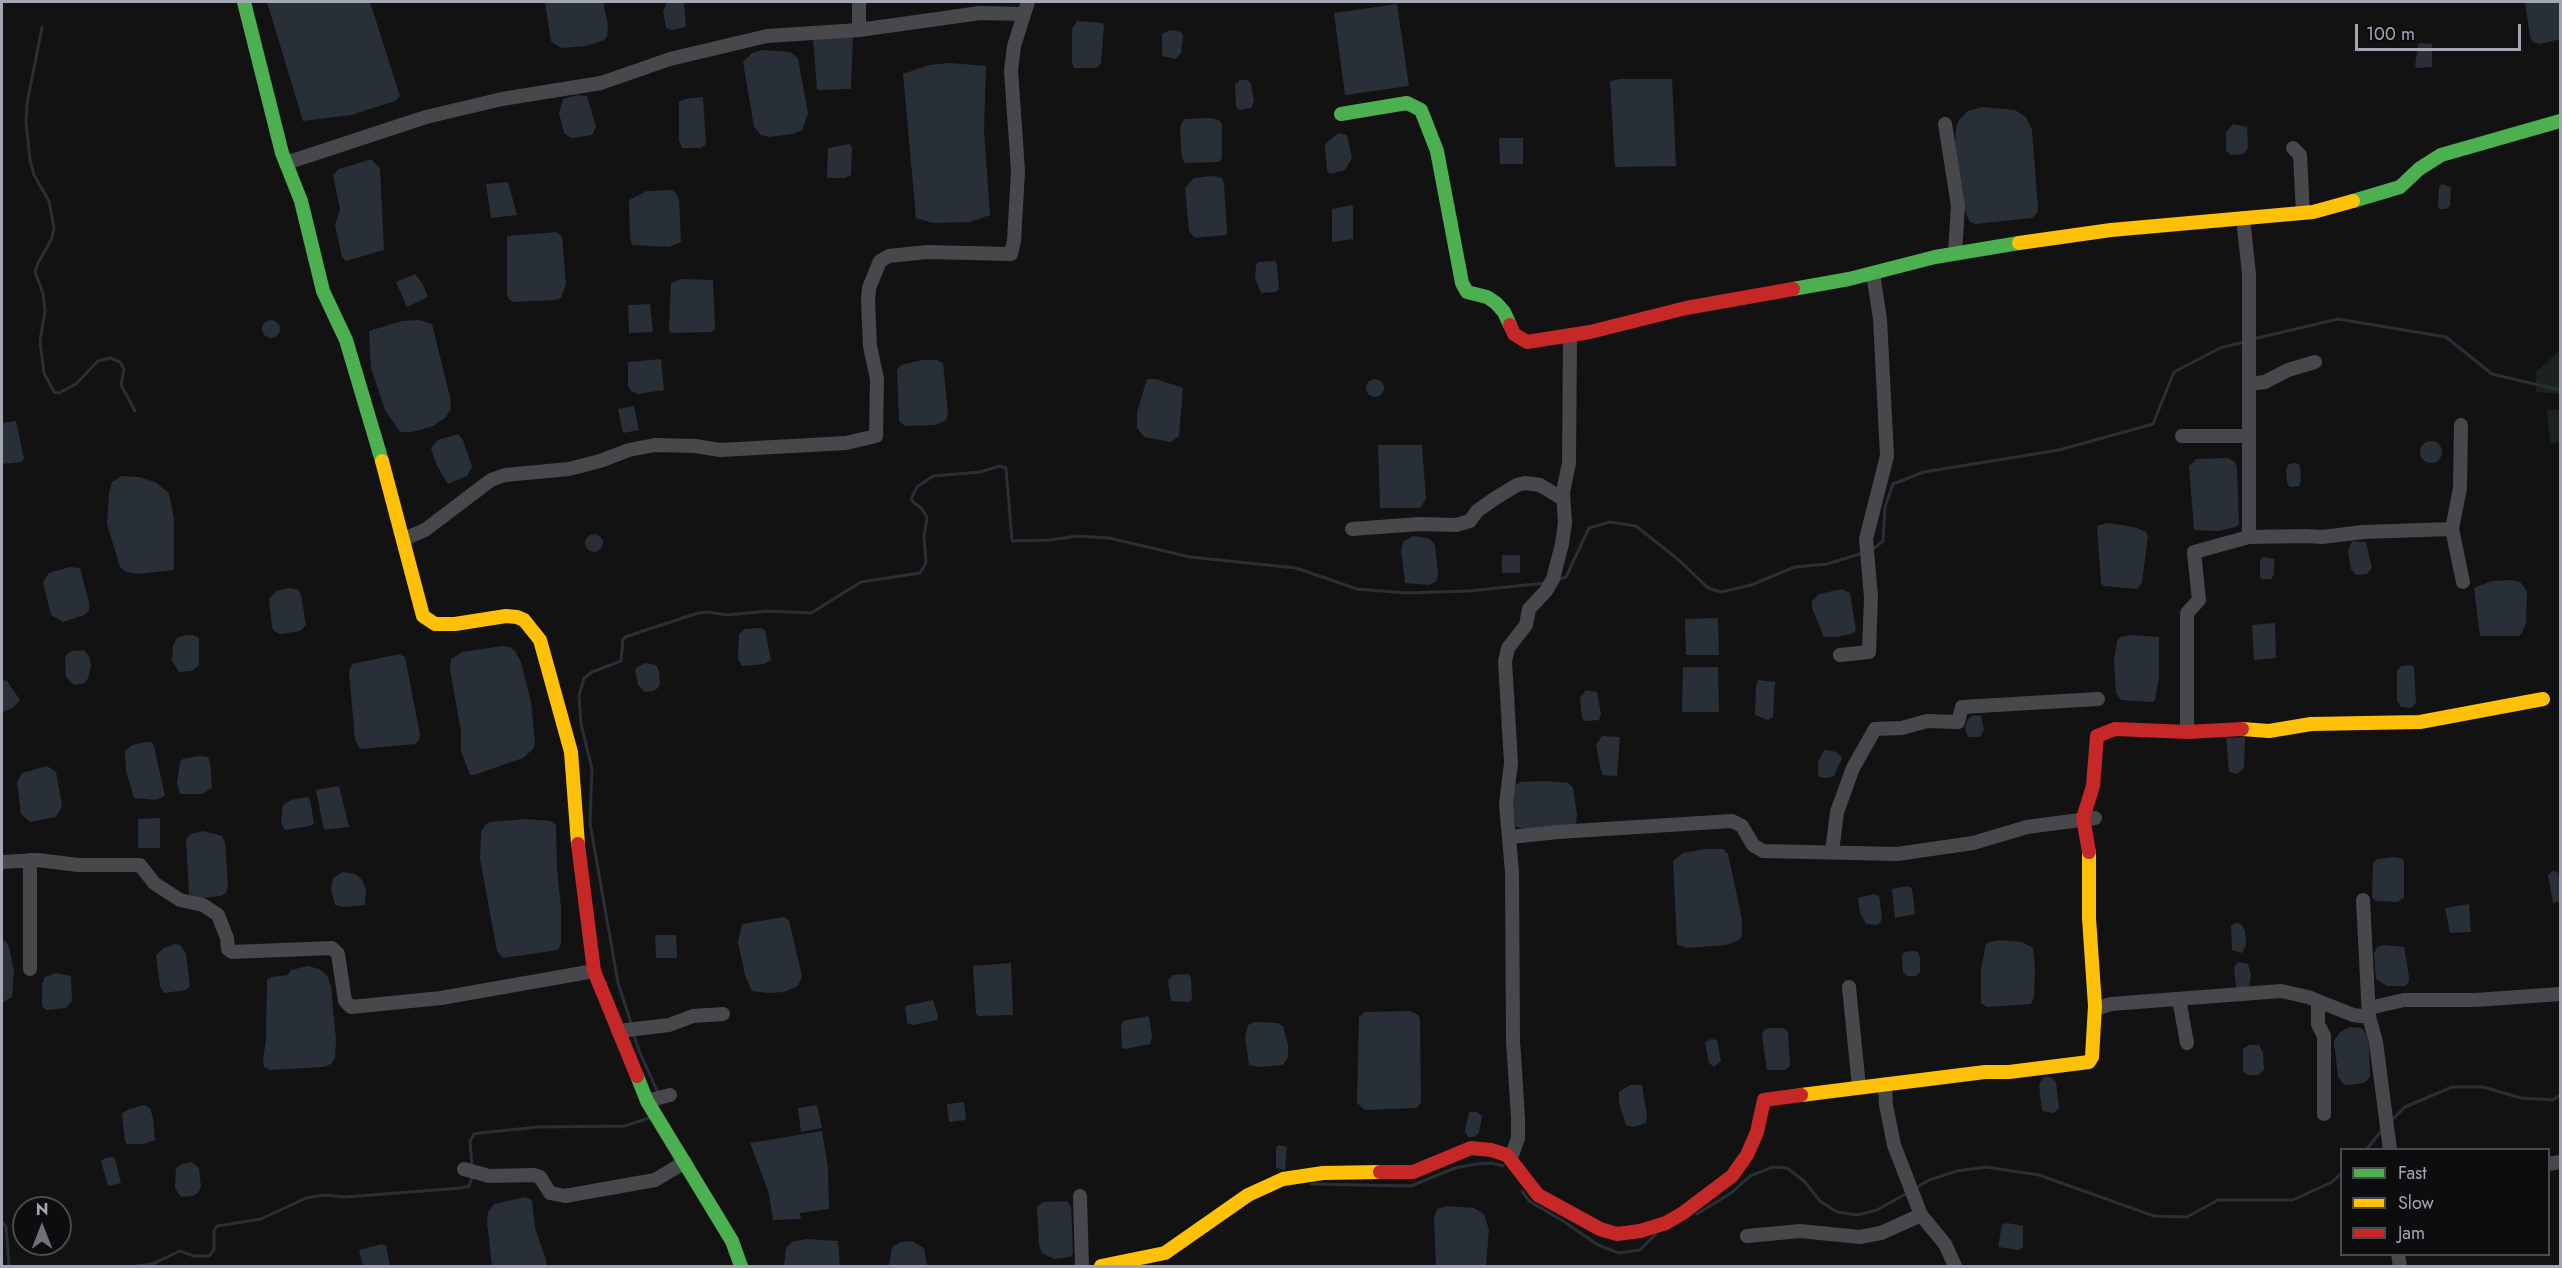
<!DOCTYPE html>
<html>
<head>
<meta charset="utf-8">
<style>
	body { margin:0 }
	#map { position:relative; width:2562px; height:1268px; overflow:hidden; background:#121212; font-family:Jost,sans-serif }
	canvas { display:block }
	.frame { position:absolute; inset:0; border:3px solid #a3a6b3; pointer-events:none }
	.legend { position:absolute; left:2340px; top:1148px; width:210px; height:108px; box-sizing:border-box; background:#0d0c0e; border:2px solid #494a50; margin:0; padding:8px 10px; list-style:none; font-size:18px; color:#a3a6b3 }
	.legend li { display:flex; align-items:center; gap:12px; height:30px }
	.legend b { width:30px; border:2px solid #494a50 }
	.north { position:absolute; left:12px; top:1196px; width:60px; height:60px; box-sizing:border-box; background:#0d0c0e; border:2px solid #494a50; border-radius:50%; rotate:0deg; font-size:16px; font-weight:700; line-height:24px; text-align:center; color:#a3a6b3 }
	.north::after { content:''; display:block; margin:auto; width:21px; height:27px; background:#70727b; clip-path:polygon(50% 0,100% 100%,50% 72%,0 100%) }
	.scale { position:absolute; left:2355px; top:24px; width:166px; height:27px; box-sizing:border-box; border:3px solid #a3a6b3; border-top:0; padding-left:8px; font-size:18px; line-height:21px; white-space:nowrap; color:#a3a6b3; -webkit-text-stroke:4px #0d0c0e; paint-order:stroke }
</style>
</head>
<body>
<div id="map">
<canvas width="2562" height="1268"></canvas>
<div class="frame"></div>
<ul class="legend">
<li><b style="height:8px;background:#4caf50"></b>Fast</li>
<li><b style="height:8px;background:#ffc107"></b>Slow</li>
<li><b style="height:8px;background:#c62828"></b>Jam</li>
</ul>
<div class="north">N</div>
<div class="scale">100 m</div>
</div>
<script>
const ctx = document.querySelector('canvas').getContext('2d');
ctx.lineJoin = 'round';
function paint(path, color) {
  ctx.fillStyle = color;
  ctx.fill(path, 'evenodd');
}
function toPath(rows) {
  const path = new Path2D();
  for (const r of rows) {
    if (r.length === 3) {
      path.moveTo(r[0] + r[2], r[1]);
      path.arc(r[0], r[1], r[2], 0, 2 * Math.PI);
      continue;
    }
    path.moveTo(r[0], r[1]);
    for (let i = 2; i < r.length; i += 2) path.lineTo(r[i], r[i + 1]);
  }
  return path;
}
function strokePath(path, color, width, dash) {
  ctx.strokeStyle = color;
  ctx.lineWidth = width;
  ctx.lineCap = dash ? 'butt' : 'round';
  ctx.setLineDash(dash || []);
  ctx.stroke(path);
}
paint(toPath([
	[2560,350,2560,394,2536,392,2536,372],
	[2547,410,2560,410,2560,442,2550,443]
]), '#1c221e');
paint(toPath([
	[267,2,370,2,400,96,395,101,351,115,303,121],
	[545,2,603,2,608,24,607,37,604,40,586,46,562,48,556,45,551,41],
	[667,2,684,3,686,27,672,30,666,28,663,11],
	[2525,2,2560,2,2560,39,2540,44,2533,42,2530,37],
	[1397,4,1409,86,1345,95,1334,13],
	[1077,21,1102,23,1104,26,1101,63,1097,68,1074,68,1072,63,1072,29],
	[1170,30,1181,32,1183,35,1181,53,1176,59,1162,56,1162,34],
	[853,35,851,89,817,90,813,37],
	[2420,43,2432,44,2432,67,2417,68,2415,66,2418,45],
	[763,50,790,52,798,58,808,114,802,130,793,134,769,137,761,135,754,127,743,62,752,53],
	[950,63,986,66,984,130,990,215,970,222,933,223,916,218,903,74,929,65],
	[1621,79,1672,79,1676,166,1615,167,1610,81],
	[1240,80,1247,80,1251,83,1254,101,1251,108,1240,110,1236,107,1235,84],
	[577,95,587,96,596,127,592,135,571,138,564,133,559,113,563,99],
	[703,97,706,144,701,148,682,148,679,141,679,102,685,99],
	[1982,107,2015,110,2026,117,2032,130,2038,208,2037,213,2032,218,1976,224,1970,222,1967,216,1959,187,1955,142,1956,128,1959,120,1968,111],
	[1209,118,1219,120,1222,124,1222,158,1219,162,1185,163,1182,158,1180,129,1182,122,1185,119],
	[2233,124,2247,127,2248,148,2244,154,2231,155,2226,151,2226,132],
	[1338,133,1347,135,1352,158,1345,170,1330,174,1327,171,1325,144],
	[1499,138,1523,138,1523,164,1500,164],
	[850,144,852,148,851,175,845,178,827,178,828,148],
	[369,160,372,160,380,169,384,250,346,261,342,257,335,225,340,209,333,175,339,169],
	[1212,176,1222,178,1224,184,1227,233,1226,235,1195,238,1189,231,1185,188,1194,178],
	[508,182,517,215,491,218,486,184],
	[2442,184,2451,187,2450,206,2446,209,2440,209,2438,206,2439,187],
	[672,190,676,193,679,200,681,242,669,247,632,245,630,238,629,200,647,191],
	[1352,205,1353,207,1353,239,1332,242,1332,209],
	[556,232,562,236,566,284,561,298,555,300,514,302,509,299,507,294,507,236],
	[1275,261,1277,264,1279,289,1276,292,1261,293,1255,278,1256,266,1258,262],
	[415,274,422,283,428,297,407,307,396,282],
	[681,279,713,280,715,329,711,332,671,333,669,330,671,283],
	[650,304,653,332,629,333,628,305],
	[271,329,9],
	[419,320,432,324,450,397,451,409,445,418,433,426,412,432,400,432,385,410,371,368,369,331,402,321],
	[661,359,664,390,638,394,631,391,628,386,628,362],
	[922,360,937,360,943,363,948,414,946,420,936,425,905,426,899,421,897,370,901,365],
	[1375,388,9],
	[1147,379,1156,379,1183,388,1179,436,1171,442,1144,437,1137,428,1137,412],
	[634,406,639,430,623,433,618,409],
	[16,421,24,459,21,462,2,464,2,423],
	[458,434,463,440,472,467,467,476,448,484,437,466,431,448,438,440],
	[2431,452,11],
	[1378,445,1422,445,1426,499,1420,508,1380,508],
	[2228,458,2235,462,2237,468,2239,524,2235,527,2218,531,2194,530,2189,466,2196,459],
	[2295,463,2300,465,2301,481,2299,486,2290,487,2287,483,2286,469,2289,464],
	[121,476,139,477,155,482,169,493,174,519,174,570,137,574,126,572,120,567,107,524,109,493,112,482],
	[2107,523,2134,527,2146,532,2148,536,2142,583,2137,589,2104,586,2101,583,2097,526],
	[594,543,9],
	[1413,536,1430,539,1435,545,1438,575,1436,581,1429,585,1405,583,1401,549,1404,541],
	[2352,541,2366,542,2372,568,2367,574,2356,575,2351,569,2348,551],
	[1502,555,1520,555,1520,573,1502,573],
	[2263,557,2274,559,2274,575,2271,579,2261,579,2260,576,2260,560],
	[70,567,80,568,89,603,89,611,84,615,63,622,51,615,43,582,49,573],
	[2509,580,2520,582,2527,591,2526,623,2522,633,2519,636,2480,636,2474,588,2492,581],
	[290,588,298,590,301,595,306,625,300,631,280,634,274,631,272,627,269,599,276,591],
	[1842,589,1850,593,1856,630,1854,633,1837,637,1824,637,1812,608,1812,601,1819,594],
	[1718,618,1719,655,1686,655,1685,619],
	[2275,623,2276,658,2254,660,2252,625],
	[760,628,765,630,771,660,764,664,742,666,738,659,739,634,745,629],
	[186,635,193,635,199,638,199,665,192,671,179,672,172,661,173,646,177,638],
	[2131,635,2159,637,2159,676,2155,700,2152,702,2121,700,2116,693,2114,661,2117,641,2120,637],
	[502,646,510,647,515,651,521,662,531,702,535,743,533,749,523,758,474,775,470,775,461,751,461,731,450,670,451,659,462,652],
	[84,650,89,656,91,666,88,678,85,683,74,685,66,677,65,659,67,654,72,651],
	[399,654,405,657,420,734,419,740,415,744,360,749,355,740,349,672,352,664],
	[645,663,656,665,659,671,660,684,658,688,653,691,645,692,638,685,635,670,637,667],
	[2411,665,2414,667,2416,703,2411,708,2401,707,2397,701,2397,671,2401,666],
	[1683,667,1718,667,1719,712,1682,712],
	[2,680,7,681,20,700,13,708,3,712,2,712],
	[1758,680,1775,682,1773,717,1768,720,1755,715,1756,686],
	[1586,690,1597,692,1601,714,1599,720,1585,721,1582,718,1580,698],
	[1974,715,1981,716,1984,730,1980,737,1968,737,1965,728,1968,719],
	[1602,736,1620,737,1617,776,1602,775,1596,745],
	[2245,737,2244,768,2237,774,2229,772,2226,738],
	[146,742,151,742,154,746,165,796,155,800,134,798,126,771,125,751,132,745],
	[1824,750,1837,752,1842,758,1834,776,1826,778,1819,777,1818,774,1818,762],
	[199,756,208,757,210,762,212,788,202,794,180,794,177,783,180,762,183,759],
	[47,766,56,772,62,806,56,817,30,822,21,814,17,782,22,773],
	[1545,781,1568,783,1573,788,1577,814,1576,825,1527,829,1516,827,1512,807,1515,785,1521,782],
	[339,786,349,827,324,830,316,790],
	[307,797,310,800,314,823,310,826,285,830,281,823,283,805,291,800],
	[160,818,160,848,138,848,138,819],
	[525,819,550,821,556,825,557,870,561,908,561,944,558,950,503,958,497,951,480,859,481,832,485,825,490,822],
	[203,831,222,836,225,842,228,886,226,893,221,896,203,898,194,897,189,894,186,839,191,834],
	[1705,849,1723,849,1728,854,1742,919,1742,936,1739,940,1726,945,1687,948,1678,945,1677,943,1673,861,1683,853],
	[2395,857,2403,859,2404,862,2404,898,2397,902,2376,901,2372,897,2373,863,2377,859],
	[2552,871,2558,872,2560,883,2560,901,2553,903,2548,875],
	[343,872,355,874,362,880,366,889,365,905,343,907,335,905,331,889,333,878],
	[1907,886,1912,888,1915,914,1895,918,1892,889],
	[1874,894,1879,896,1882,918,1880,923,1876,925,1866,924,1860,913,1858,898],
	[2469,904,2471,932,2450,933,2445,908],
	[784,917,789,920,802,976,798,986,784,992,768,993,752,991,745,975,738,942,742,924],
	[2235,923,2241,924,2245,931,2246,945,2242,953,2232,950,2231,926],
	[655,935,676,935,677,958,656,958],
	[2,940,5,941,9,946,14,972,12,997,2,1003],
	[1999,940,2022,942,2033,948,2035,968,2034,996,2031,1004,1987,1007,1981,1003,1981,969,1986,943],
	[174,944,180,945,186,954,190,986,186,990,164,993,160,986,156,955,164,948],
	[2384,945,2404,947,2409,977,2409,982,2405,986,2387,986,2376,979,2374,954,2377,947],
	[1913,951,1918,952,1920,957,1920,972,1916,976,1907,976,1903,972,1902,957,1904,952],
	[2238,962,2248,964,2251,975,2249,987,2239,989,2236,986,2234,967],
	[1011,963,1013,1015,978,1016,976,1013,973,966],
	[308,966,319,969,327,975,331,986,336,1041,335,1058,331,1064,323,1067,270,1070,264,1067,263,1059,266,1040,267,980,271,977,288,975,291,970],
	[56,973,71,976,72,1001,66,1008,46,1010,42,1006,42,984,45,977],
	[1186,974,1190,975,1191,979,1192,1000,1188,1002,1171,1001,1168,981,1173,975],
	[933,1000,938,1016,937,1020,913,1025,907,1023,905,1006],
	[1410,1011,1418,1015,1420,1019,1421,1102,1417,1108,1365,1110,1357,1103,1359,1017,1365,1012],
	[1149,1016,1152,1037,1150,1044,1125,1049,1122,1048,1121,1027,1123,1021],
	[1255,1022,1277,1023,1283,1026,1288,1045,1288,1057,1283,1065,1260,1067,1249,1065,1245,1037,1248,1025],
	[2350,1027,2362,1028,2367,1036,2369,1045,2370,1077,2365,1082,2358,1084,2344,1085,2338,1077,2334,1041,2340,1032],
	[1769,1028,1784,1028,1788,1032,1790,1066,1785,1070,1767,1070,1762,1035,1764,1030],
	[1711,1039,1717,1040,1721,1061,1714,1067,1709,1063,1705,1042],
	[2249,1045,2259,1045,2263,1052,2264,1070,2258,1075,2248,1075,2243,1072,2243,1049],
	[2044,1077,2051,1077,2056,1082,2059,1109,2053,1113,2042,1111,2039,1084],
	[1630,1085,1642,1085,1647,1116,1646,1123,1634,1127,1626,1125,1619,1103,1619,1092],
	[964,1102,966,1120,949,1122,947,1104],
	[144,1105,150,1108,153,1118,155,1140,143,1144,127,1144,125,1141,122,1114,127,1110],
	[817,1105,822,1128,801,1132,798,1108],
	[1469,1112,1477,1112,1482,1116,1479,1133,1474,1137,1468,1137,1465,1131],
	[822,1131,828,1167,829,1209,800,1213,801,1219,773,1220,769,1194,750,1143],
	[1279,1145,1287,1147,1285,1170,1276,1168,1276,1147],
	[113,1157,115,1159,121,1183,108,1186,101,1161,105,1158],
	[192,1162,199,1168,201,1187,198,1193,192,1196,181,1197,175,1188,176,1168,182,1164],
	[525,1197,532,1200,535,1228,546,1260,546,1266,492,1266,487,1222,488,1212,494,1204],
	[1067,1201,1071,1207,1073,1253,1071,1257,1054,1259,1042,1253,1039,1245,1037,1207,1043,1202],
	[1446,1206,1474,1208,1484,1214,1489,1230,1486,1266,1436,1266,1434,1218,1437,1209],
	[2007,1223,2023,1226,2023,1247,2019,1250,1998,1247,2002,1225],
	[807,1239,838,1241,840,1266,784,1266,786,1248,792,1242],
	[912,1241,924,1248,927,1266,889,1266,892,1247,901,1242],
	[382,1244,386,1246,390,1266,363,1266,359,1250]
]), '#292f37');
strokePath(toPath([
	[42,27,27,104,26,122,30,160,34,175,49,201,54,228,52,238,38,263,35,272,43,293,45,311,40,341,44,373,54,392,59,393,76,384,98,361,110,358,120,362,124,369,121,385,135,411],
	[2253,339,2338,319,2446,337,2492,374,2560,390],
	[1872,550,1883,541,1885,507,1893,484,1924,472,2059,450,2153,424,2174,372,2220,348,2244,342],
	[1557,580,1566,577,1589,528,1610,522,1636,526,1680,561,1708,588,1721,592,1751,585,1795,567,1827,564,1863,553],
	[632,1026,618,983,590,823,592,769,581,724,579,696,584,678,592,672,621,661,623,640,625,637,698,613,707,612,727,615,768,611,811,613,861,582,920,573,926,563,924,537,927,517,922,509,912,501,912,497,917,487,933,476,980,472,1000,466,1006,468,1012,541,1050,540,1077,536,1109,538,1190,557,1296,568,1357,589,1406,593,1469,591,1545,583],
	[633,1033,640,1053,658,1093],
	[2390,1122,2405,1107,2452,1087,2483,1087,2521,1098,2553,1100,2560,1095],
	[2366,1150,2383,1129],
	[472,1166,470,1141,474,1134,479,1133,539,1127,625,1126,649,1118],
	[1311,1184,1411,1186,1455,1168,1476,1164,1492,1163,1503,1166],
	[1914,1189,1929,1180,1957,1171,1986,1167,2039,1175,2154,1216,2187,1217,2218,1200,2293,1200,2332,1182,2342,1173],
	[1522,1191,1529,1201,1563,1221,1598,1245,1619,1253,1640,1250,1656,1234],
	[1697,1214,1731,1193,1750,1176,1773,1167,1787,1168,1804,1181,1820,1201,1837,1212,1857,1215,1877,1210,1909,1192],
	[2,1222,6,1227,9,1266],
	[137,1266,152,1264,180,1251,194,1256,209,1256,214,1250,214,1231,217,1226,261,1219,306,1198,324,1195,345,1197,461,1188,469,1186,473,1175]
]), '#292f37', 3);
strokePath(toPath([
	[859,30,859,2],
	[1945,124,1958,206,1955,253],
	[2293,148,2300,155,2303,213],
	[286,163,426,117,502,99,601,83,670,59,767,36,859,30,980,13,1024,14],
	[2249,384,2265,382,2288,370,2315,362],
	[2182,436,2248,436],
	[1352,529,1420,524,1456,525,1470,521,1477,511,1494,499,1517,485,1525,483,1540,485,1563,499],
	[2452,529,2463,582],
	[2249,537,2306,536,2322,537,2363,532,2452,529,2460,488,2461,425],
	[404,539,425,530,491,480,505,475,569,469,600,461,629,450,655,445,695,446,720,450,846,443,876,436,877,379,870,346,868,301,869,288,880,261,889,256,927,252,1011,254,1014,241,1018,171,1011,70,1014,46,1028,2],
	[1840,655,1869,652,1871,597,1866,539,1887,456,1880,319,1873,273],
	[2187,732,2187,613,2199,600,2194,552,2249,537,2249,274,2243,218],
	[1510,837,1558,832,1732,821,1742,826,1753,845,1763,851,1897,854,1973,843,2027,827,2095,818],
	[1832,852,1837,812,1853,768,1875,729,1902,728,1927,721,1958,722,1962,707,2098,699],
	[2,862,38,860,78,865,140,865,154,883,180,900,203,905,218,915,227,938,228,949,232,952,332,948,338,954,345,1001,351,1007,441,998,594,971],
	[2363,900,2369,1017,2376,1042,2390,1150],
	[30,969,30,860],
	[1849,987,1859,1087],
	[2179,999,2187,1043],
	[2318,1001,2318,1024,2324,1036,2324,1114],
	[2369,1008,2404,1000,2475,1000,2560,994],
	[2095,1009,2111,1004,2281,991,2308,997,2353,1015,2369,1017],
	[618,1031,669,1025,693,1016,723,1014],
	[1885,1084,1886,1105,1894,1145,1921,1215,1945,1244,1955,1266],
	[647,1101,670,1095],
	[1511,1158,1518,1138,1518,1118,1513,1040,1512,872,1506,804,1511,763,1505,661,1508,648,1526,625,1529,609,1546,591,1553,579,1562,544,1565,523,1563,492,1569,463,1570,337],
	[2548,1164,2560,1162],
	[464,1169,489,1176,534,1175,540,1177,550,1193,565,1196,655,1180,685,1162],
	[1080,1196,1082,1266],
	[1747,1236,1800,1231,1860,1237,1881,1233,1921,1215],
	[2398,1254,2400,1266]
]), '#47484b', 14);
strokePath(toPath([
	[244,2,282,153,301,201,323,291,346,340,382,461],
	[1341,114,1407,103,1421,110,1437,151,1462,283,1467,292,1487,297,1496,303,1504,312,1510,325],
	[2353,201,2400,187,2419,169,2441,155,2560,121],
	[1793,289,1849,279,1935,257,2019,243],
	[637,1076,647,1101,732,1241,741,1266]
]), '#4caf50', 14);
strokePath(toPath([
	[2019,243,2111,230,2313,212,2353,201],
	[382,461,423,616,435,624,455,624,506,616,517,617,524,620,540,640,571,752,578,844],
	[2242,729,2269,731,2311,724,2420,722,2543,699],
	[1801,1095,1985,1072,2009,1072,2089,1062,2092,1057,2095,1006,2089,918,2089,852],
	[1101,1266,1165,1253,1248,1195,1283,1179,1323,1173,1380,1172]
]), '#ffc107', 14);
strokePath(toPath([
	[1510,325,1514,334,1527,342,1590,332,1686,308,1793,289],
	[578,844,594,971,637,1076],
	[2089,852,2083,818,2093,786,2097,736,2115,729,2187,732,2242,729],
	[1380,1172,1413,1172,1471,1148,1491,1150,1507,1155,1538,1195,1600,1229,1617,1234,1640,1231,1666,1223,1683,1213,1732,1176,1747,1155,1757,1132,1764,1100,1801,1095]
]), '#c62828', 14);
</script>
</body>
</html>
